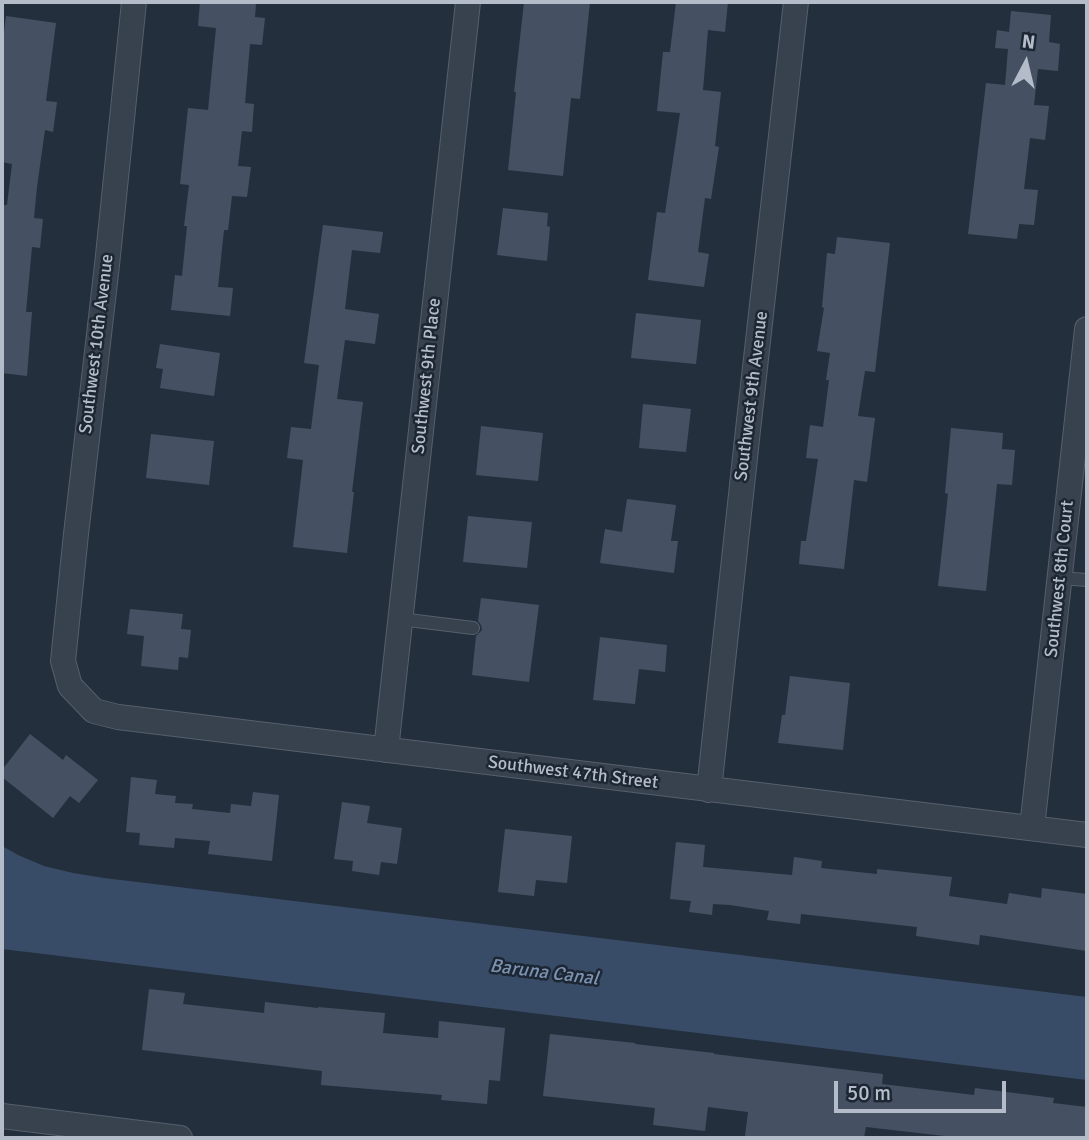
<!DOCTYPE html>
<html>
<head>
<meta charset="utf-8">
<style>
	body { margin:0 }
	#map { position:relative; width:1089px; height:1140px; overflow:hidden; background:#242f3e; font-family:Signika,sans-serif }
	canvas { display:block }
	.frame { position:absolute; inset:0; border:4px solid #b4bcc9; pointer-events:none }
	.north { position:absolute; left:991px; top:28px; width:70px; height:70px; -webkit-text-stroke:5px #1d2633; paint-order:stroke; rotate:7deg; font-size:19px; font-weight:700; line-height:28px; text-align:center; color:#b4bcc9 }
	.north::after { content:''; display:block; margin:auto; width:24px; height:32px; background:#b4bcc9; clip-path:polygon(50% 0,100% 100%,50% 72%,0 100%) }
	.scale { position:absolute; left:834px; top:1081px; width:172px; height:32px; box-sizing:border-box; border:4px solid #b4bcc9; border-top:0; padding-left:9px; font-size:21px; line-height:24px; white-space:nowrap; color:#b4bcc9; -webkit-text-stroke:5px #1d2633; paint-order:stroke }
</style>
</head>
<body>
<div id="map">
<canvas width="1089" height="1140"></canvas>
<div class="frame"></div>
<div class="north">N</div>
<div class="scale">50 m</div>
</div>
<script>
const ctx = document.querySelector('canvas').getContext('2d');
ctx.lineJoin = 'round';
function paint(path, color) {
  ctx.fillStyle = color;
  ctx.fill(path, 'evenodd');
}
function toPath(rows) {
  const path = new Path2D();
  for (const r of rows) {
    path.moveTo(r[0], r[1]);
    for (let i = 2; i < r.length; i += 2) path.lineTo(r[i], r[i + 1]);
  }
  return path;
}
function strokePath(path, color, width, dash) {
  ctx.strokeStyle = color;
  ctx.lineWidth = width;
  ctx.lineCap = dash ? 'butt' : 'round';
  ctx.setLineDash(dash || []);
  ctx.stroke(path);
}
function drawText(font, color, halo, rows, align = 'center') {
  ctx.font = font + ' Signika,sans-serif';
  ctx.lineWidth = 5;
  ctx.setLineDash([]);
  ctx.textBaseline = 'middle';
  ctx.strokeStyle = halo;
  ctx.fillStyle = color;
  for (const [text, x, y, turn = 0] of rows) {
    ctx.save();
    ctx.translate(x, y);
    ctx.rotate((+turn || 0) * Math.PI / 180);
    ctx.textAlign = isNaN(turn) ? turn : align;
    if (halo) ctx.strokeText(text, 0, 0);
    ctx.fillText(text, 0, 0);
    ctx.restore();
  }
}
paint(toPath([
	[2,846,18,855,44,866,73,873,104,878,1087,997,1087,1080,2,949]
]), '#394c67');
paint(toPath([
	[200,2,235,2,256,4,255,17,265,18,262,45,250,44,245,103,254,104,252,132,242,131,238,166,251,167,247,197,232,196,228,230,224,230,218,287,233,288,230,316,171,310,175,275,182,276,187,226,184,226,189,185,180,184,188,108,208,110,216,28,198,26],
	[524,2,590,2,580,99,571,98,563,176,508,170,516,92,514,92],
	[676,2,728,2,725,32,708,30,703,90,721,92,715,146,719,147,711,199,705,198,698,252,709,254,704,287,648,280,657,212,665,213,680,113,657,111,663,52,670,52],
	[1011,11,1051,15,1049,42,1060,44,1058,71,1038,69,1034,105,1049,106,1045,140,1030,138,1024,189,1038,190,1034,225,1019,224,1017,239,968,234,986,83,1005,85,1008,49,995,48,997,30,1009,32],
	[6,16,56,23,46,101,57,102,53,132,45,130,37,187,34,218,43,219,40,248,32,247,26,312,32,312,27,376,2,373,2,205,7,205,12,164,2,162,2,48],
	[503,208,548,213,547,226,550,227,547,261,497,255],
	[323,225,383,232,380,253,352,250,345,309,379,314,375,344,345,340,337,399,363,402,352,492,354,492,347,553,293,547,303,460,287,458,291,427,311,429,319,365,304,363],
	[837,237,890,243,875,372,865,371,858,416,875,418,867,482,854,480,844,569,799,564,801,541,806,541,818,459,806,458,810,425,823,427,829,380,826,380,830,353,817,351,824,308,822,307,827,253,835,254],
	[636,313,701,320,696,364,631,358],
	[160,344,220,353,214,396,160,388,163,369,156,368],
	[643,404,691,409,686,452,639,448],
	[481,426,543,433,538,481,476,475],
	[951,428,1003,433,1002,449,1015,450,1012,485,997,484,986,591,938,586,948,494,945,493],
	[151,434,214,441,209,485,146,478],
	[627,499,676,505,671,541,678,541,674,573,600,563,605,529,622,532],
	[468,516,532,522,527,568,463,562],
	[481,598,539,605,529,682,472,675,476,636,482,630,481,625,478,621],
	[130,609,183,614,181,629,191,630,188,658,179,657,178,670,141,666,144,636,127,634],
	[600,637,667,645,665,672,639,669,635,704,593,700],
	[790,676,850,683,843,750,778,743,782,715,785,715],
	[30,734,63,760,66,755,98,780,79,803,70,796,53,818,2,777,2,770],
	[131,777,157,780,155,794,176,796,175,803,193,804,192,809,230,813,231,804,251,806,253,792,279,795,272,861,208,854,210,841,175,838,174,848,139,845,140,833,126,832],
	[342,802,370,806,367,823,402,828,397,864,381,862,379,875,352,871,353,861,334,859],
	[505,829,572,836,567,883,536,880,534,896,498,892],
	[676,842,705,845,703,867,792,875,794,857,822,861,821,868,877,874,877,869,952,877,949,896,1007,904,1009,893,1041,898,1042,888,1087,894,1087,951,980,935,979,945,916,936,917,927,801,914,800,924,767,920,769,911,730,905,713,904,712,915,689,912,691,901,670,899],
	[149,989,185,993,183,1004,264,1013,265,1002,318,1008,318,1007,385,1013,383,1033,438,1038,439,1021,505,1028,500,1081,489,1080,487,1104,441,1100,442,1095,321,1085,322,1071,142,1050],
	[550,1034,635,1043,635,1044,714,1053,714,1054,883,1074,882,1084,974,1095,975,1088,1054,1098,1053,1103,1087,1107,1087,1138,962,1138,866,1127,864,1138,762,1138,745,1136,748,1112,708,1107,705,1131,653,1125,655,1108,543,1096]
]), '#455162');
const lane = toPath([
	[1060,578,1087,580],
	[400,619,473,628]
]);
const street = toPath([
	[134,2,107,265,76,534,63,661,70,686,94,711,118,717,1087,835],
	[386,750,468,2],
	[709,790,748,430,796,2],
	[1032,828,1087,329],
	[2,1116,180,1138]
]);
strokePath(lane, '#565f6c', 14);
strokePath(street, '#565f6c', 26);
strokePath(lane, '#38414e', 12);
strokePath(street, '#38414e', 24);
drawText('18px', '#b4bcc9', '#1d2633', [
	["Southwest 10th Avenue",97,344,-83],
	["Southwest 9th Place",427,376,-84],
	["Southwest 9th Avenue",752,396,-83],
	["Southwest 8th Court",1060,579,-84],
	["Southwest 47th Street",573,773,7]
]);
drawText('italic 19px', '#7c92b1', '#1d2633', [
	["Baruna Canal",544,973,7]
]);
</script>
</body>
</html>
